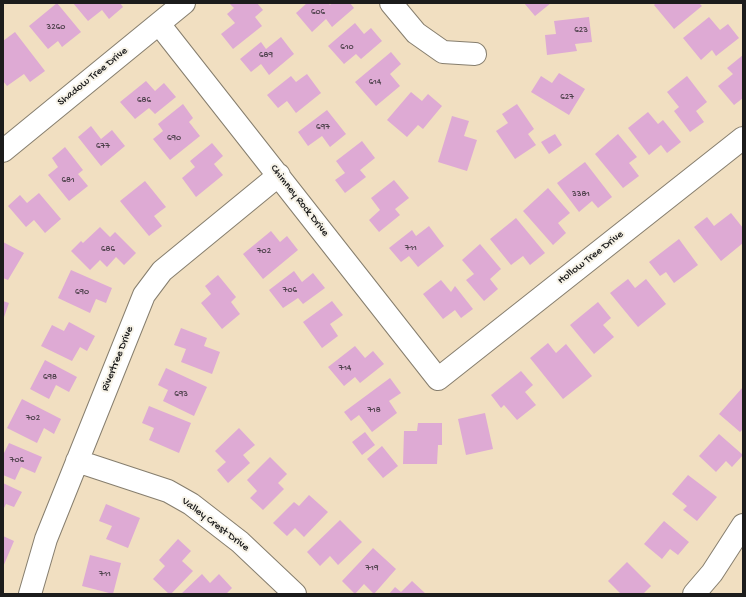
<!DOCTYPE html>
<html>
<head>
<meta charset="utf-8">
<style>
	body { margin:0 }
	#map { position:relative; width:746px; height:597px; overflow:hidden; background:#f1dfc1; font-family:"Gochi Hand",sans-serif }
	canvas { display:block }
	.frame { position:absolute; inset:0; border:4px solid #1c1c1c; pointer-events:none }
</style>
</head>
<body>
<div id="map">
<canvas width="746" height="597"></canvas>
<div class="frame"></div>
</div>
<script>
const ctx = document.querySelector('canvas').getContext('2d');
ctx.lineJoin = 'round';
function paint(path, color) {
  ctx.fillStyle = color;
  ctx.fill(path, 'evenodd');
}
function toPath(rows) {
  const path = new Path2D();
  for (const r of rows) {
    path.moveTo(r[0], r[1]);
    for (let i = 2; i < r.length; i += 2) path.lineTo(r[i], r[i + 1]);
  }
  return path;
}
function strokePath(path, color, width, dash) {
  ctx.strokeStyle = color;
  ctx.lineWidth = width;
  ctx.lineCap = dash ? 'butt' : 'round';
  ctx.setLineDash(dash || []);
  ctx.stroke(path);
}
function drawText(font, color, halo, rows, align = 'center') {
  ctx.font = font + ' "Gochi Hand",sans-serif';
  ctx.lineWidth = 4;
  ctx.setLineDash([]);
  ctx.textBaseline = 'middle';
  ctx.strokeStyle = halo;
  ctx.fillStyle = color;
  for (const [text, x, y, turn = 0] of rows) {
    ctx.save();
    ctx.translate(x, y);
    ctx.rotate((+turn || 0) * Math.PI / 180);
    ctx.textAlign = isNaN(turn) ? turn : align;
    if (halo) ctx.strokeText(text, 0, 0);
    ctx.fillText(text, 0, 0);
    ctx.restore();
  }
}
paint(toPath([
	[57,3,81,32,62,47,58,41,48,49,29,26],
	[73,3,120,3,123,7,109,19,102,10,88,21],
	[232,3,257,3,263,10,255,17,262,26,233,49,221,34,235,23,227,14,234,8,230,4],
	[307,3,328,3,330,5,332,3,350,3,354,8,332,27,326,19,312,32,296,13],
	[524,3,551,3,535,16],
	[656,3,699,3,702,6,674,29,654,5],
	[589,17,592,42,575,44,577,51,547,55,545,35,556,34,554,21],
	[709,17,720,30,728,24,739,38,716,56,712,50,701,60,683,38],
	[355,23,364,34,371,28,382,41,361,59,356,54,344,64,328,46],
	[15,32,45,71,30,82,24,74,7,86,3,81,3,41],
	[281,37,294,54,269,75,261,64,251,72,240,59,261,42,266,49],
	[391,52,401,64,390,74,400,86,376,106,355,82],
	[743,55,743,98,734,105,718,86,733,74,727,68],
	[559,73,585,89,569,115,531,92,541,76,552,83],
	[307,74,321,93,296,113,287,101,278,108,267,95,291,76,296,82],
	[687,76,707,102,696,111,704,122,690,132,674,111,679,107,667,92],
	[146,81,155,91,164,83,176,97,155,114,149,108,135,119,120,102],
	[411,92,422,101,428,94,442,106,423,129,418,125,407,137,387,120],
	[183,104,193,118,189,122,200,136,170,160,153,139,163,131,158,124],
	[517,104,534,129,528,134,536,145,515,159,496,131,508,123,502,114],
	[327,110,346,134,330,147,322,136,308,146,298,132],
	[648,112,658,124,663,120,681,142,667,153,661,145,649,155,628,128],
	[452,116,469,121,464,136,477,140,467,171,438,162],
	[91,126,101,139,112,130,125,146,101,166,78,137],
	[555,134,562,145,549,154,541,142],
	[618,134,637,157,629,163,639,176,623,188,595,154],
	[362,141,375,158,360,170,366,177,345,193,335,180,345,173,336,161],
	[212,143,223,156,214,164,223,175,196,197,182,178,195,167,190,161],
	[65,147,83,170,78,174,88,186,69,201,48,175,58,167,52,158],
	[585,162,612,197,598,208,592,201,579,212,557,183],
	[394,180,409,198,395,209,400,215,379,232,369,220,380,210,371,198],
	[145,181,166,207,154,216,162,226,149,236,120,201],
	[548,188,570,213,558,223,566,233,553,245,523,211],
	[39,193,61,219,45,233,34,220,26,227,8,206,20,195,27,203],
	[731,213,743,228,743,243,721,261,694,227,707,217,714,226],
	[516,218,545,253,530,265,523,256,511,265,490,239],
	[429,226,444,246,418,267,409,256,401,262,389,248,412,230,416,236],
	[100,227,110,237,115,232,136,253,124,265,116,257,107,267,100,260,90,270,71,251,81,241,83,243],
	[271,231,280,242,287,236,298,250,263,279,243,254],
	[679,239,698,265,674,283,666,272,660,276,649,262],
	[3,242,24,253,8,280,3,278],
	[480,244,501,269,490,279,498,289,484,301,466,280,474,274,462,260],
	[71,270,112,288,106,303,96,299,90,313,58,298],
	[294,271,302,282,313,273,325,288,303,304,298,298,283,308,269,290],
	[218,275,236,297,231,302,240,314,222,329,201,303,211,294,205,286],
	[628,279,635,288,646,279,666,304,638,327,610,293],
	[441,280,451,292,455,286,473,309,461,318,455,310,443,319,423,294],
	[3,301,9,303,3,320],
	[332,301,343,315,330,324,338,336,322,348,303,322],
	[598,302,611,318,603,325,614,337,594,354,570,325],
	[69,322,95,336,87,351,80,347,72,361,41,346,52,325,64,331],
	[181,328,207,338,204,346,220,352,212,374,181,362,186,349,174,345],
	[548,343,556,353,566,344,592,376,563,399,530,358],
	[355,346,365,358,373,351,384,364,360,383,355,377,344,386,328,367],
	[45,360,77,377,69,392,56,385,49,399,30,389],
	[166,368,207,387,194,416,163,401,168,390,158,385],
	[521,371,533,385,525,392,536,405,517,420,504,405,501,408,491,395],
	[390,378,401,393,389,401,397,413,372,432,359,415,351,421,344,412],
	[743,387,743,429,740,432,719,414],
	[22,399,61,419,54,434,44,428,37,443,7,428],
	[149,406,191,423,179,453,149,440,154,428,142,423],
	[485,413,493,449,466,455,458,419],
	[418,423,442,423,442,445,438,445,437,464,403,464,404,431,417,431],
	[239,428,255,445,243,455,250,463,228,483,217,470,226,462,215,451],
	[365,432,375,445,362,455,352,442],
	[719,434,743,455,732,467,726,461,716,472,699,456],
	[9,443,42,457,35,473,21,467,15,480,3,475,3,455],
	[382,446,398,466,383,478,367,459],
	[270,457,287,474,278,483,284,489,263,510,250,498,257,491,247,480],
	[688,475,717,497,697,521,683,510,687,506,672,494],
	[3,483,22,492,14,507,6,504,3,510],
	[309,495,328,512,304,537,295,528,287,536,273,523,294,502,299,506],
	[106,504,140,518,128,548,106,539,112,526,99,521],
	[340,520,362,542,338,565,330,556,320,566,307,552],
	[664,521,689,542,678,555,670,549,662,559,644,544],
	[3,536,14,541,3,567],
	[178,539,191,551,182,561,193,571,171,594,169,594,153,579,165,566,159,560],
	[373,548,396,569,374,594,364,584,355,594,342,581],
	[90,555,121,563,113,594,82,586],
	[627,562,651,586,643,594,621,594,608,581],
	[202,574,210,583,219,574,232,588,226,594,181,594],
	[412,581,426,594,389,594,395,587,401,592]
]), '#deaad4');
const minor = toPath([
	[391,3,416,33,443,52,475,54],
	[159,24,438,379,743,138],
	[3,151,184,3],
	[77,461,168,491,191,504,240,542,295,594],
	[30,594,46,539,144,295,162,271,279,175],
	[694,594,712,573,743,525]
]);
strokePath(minor, '#867e6e', 24);
strokePath(minor, '#fff', 22);
drawText('9px', '#4c404a', null, [
	["606",318,13],
	["3260",56,28],
	["623",581,31],
	["610",347,48],
	["689",266,56],
	["614",375,83],
	["627",567,98],
	["686",144,101],
	["697",323,128],
	["690",174,139],
	["677",103,147],
	["681",68,181],
	["3381",581,195],
	["711",411,249],
	["686",108,250],
	["702",264,252],
	["706",290,291],
	["690",82,293],
	["714",345,369],
	["698",50,378],
	["693",181,395],
	["718",374,411],
	["702",33,419],
	["706",17,461],
	["719",372,569],
	["711",105,575]
]);
drawText('11px', '#1c1c1c', '#f7f3e8', [
	["Shadow Tree Drive",93,77,-39],
	["Chimney Rock Drive",299,201,52],
	["Hollow Tree Drive",591,258,-38],
	["Rivertree Drive",118,359,-68],
	["Valley Crest Drive",215,525,37]
]);
</script>
</body>
</html>
